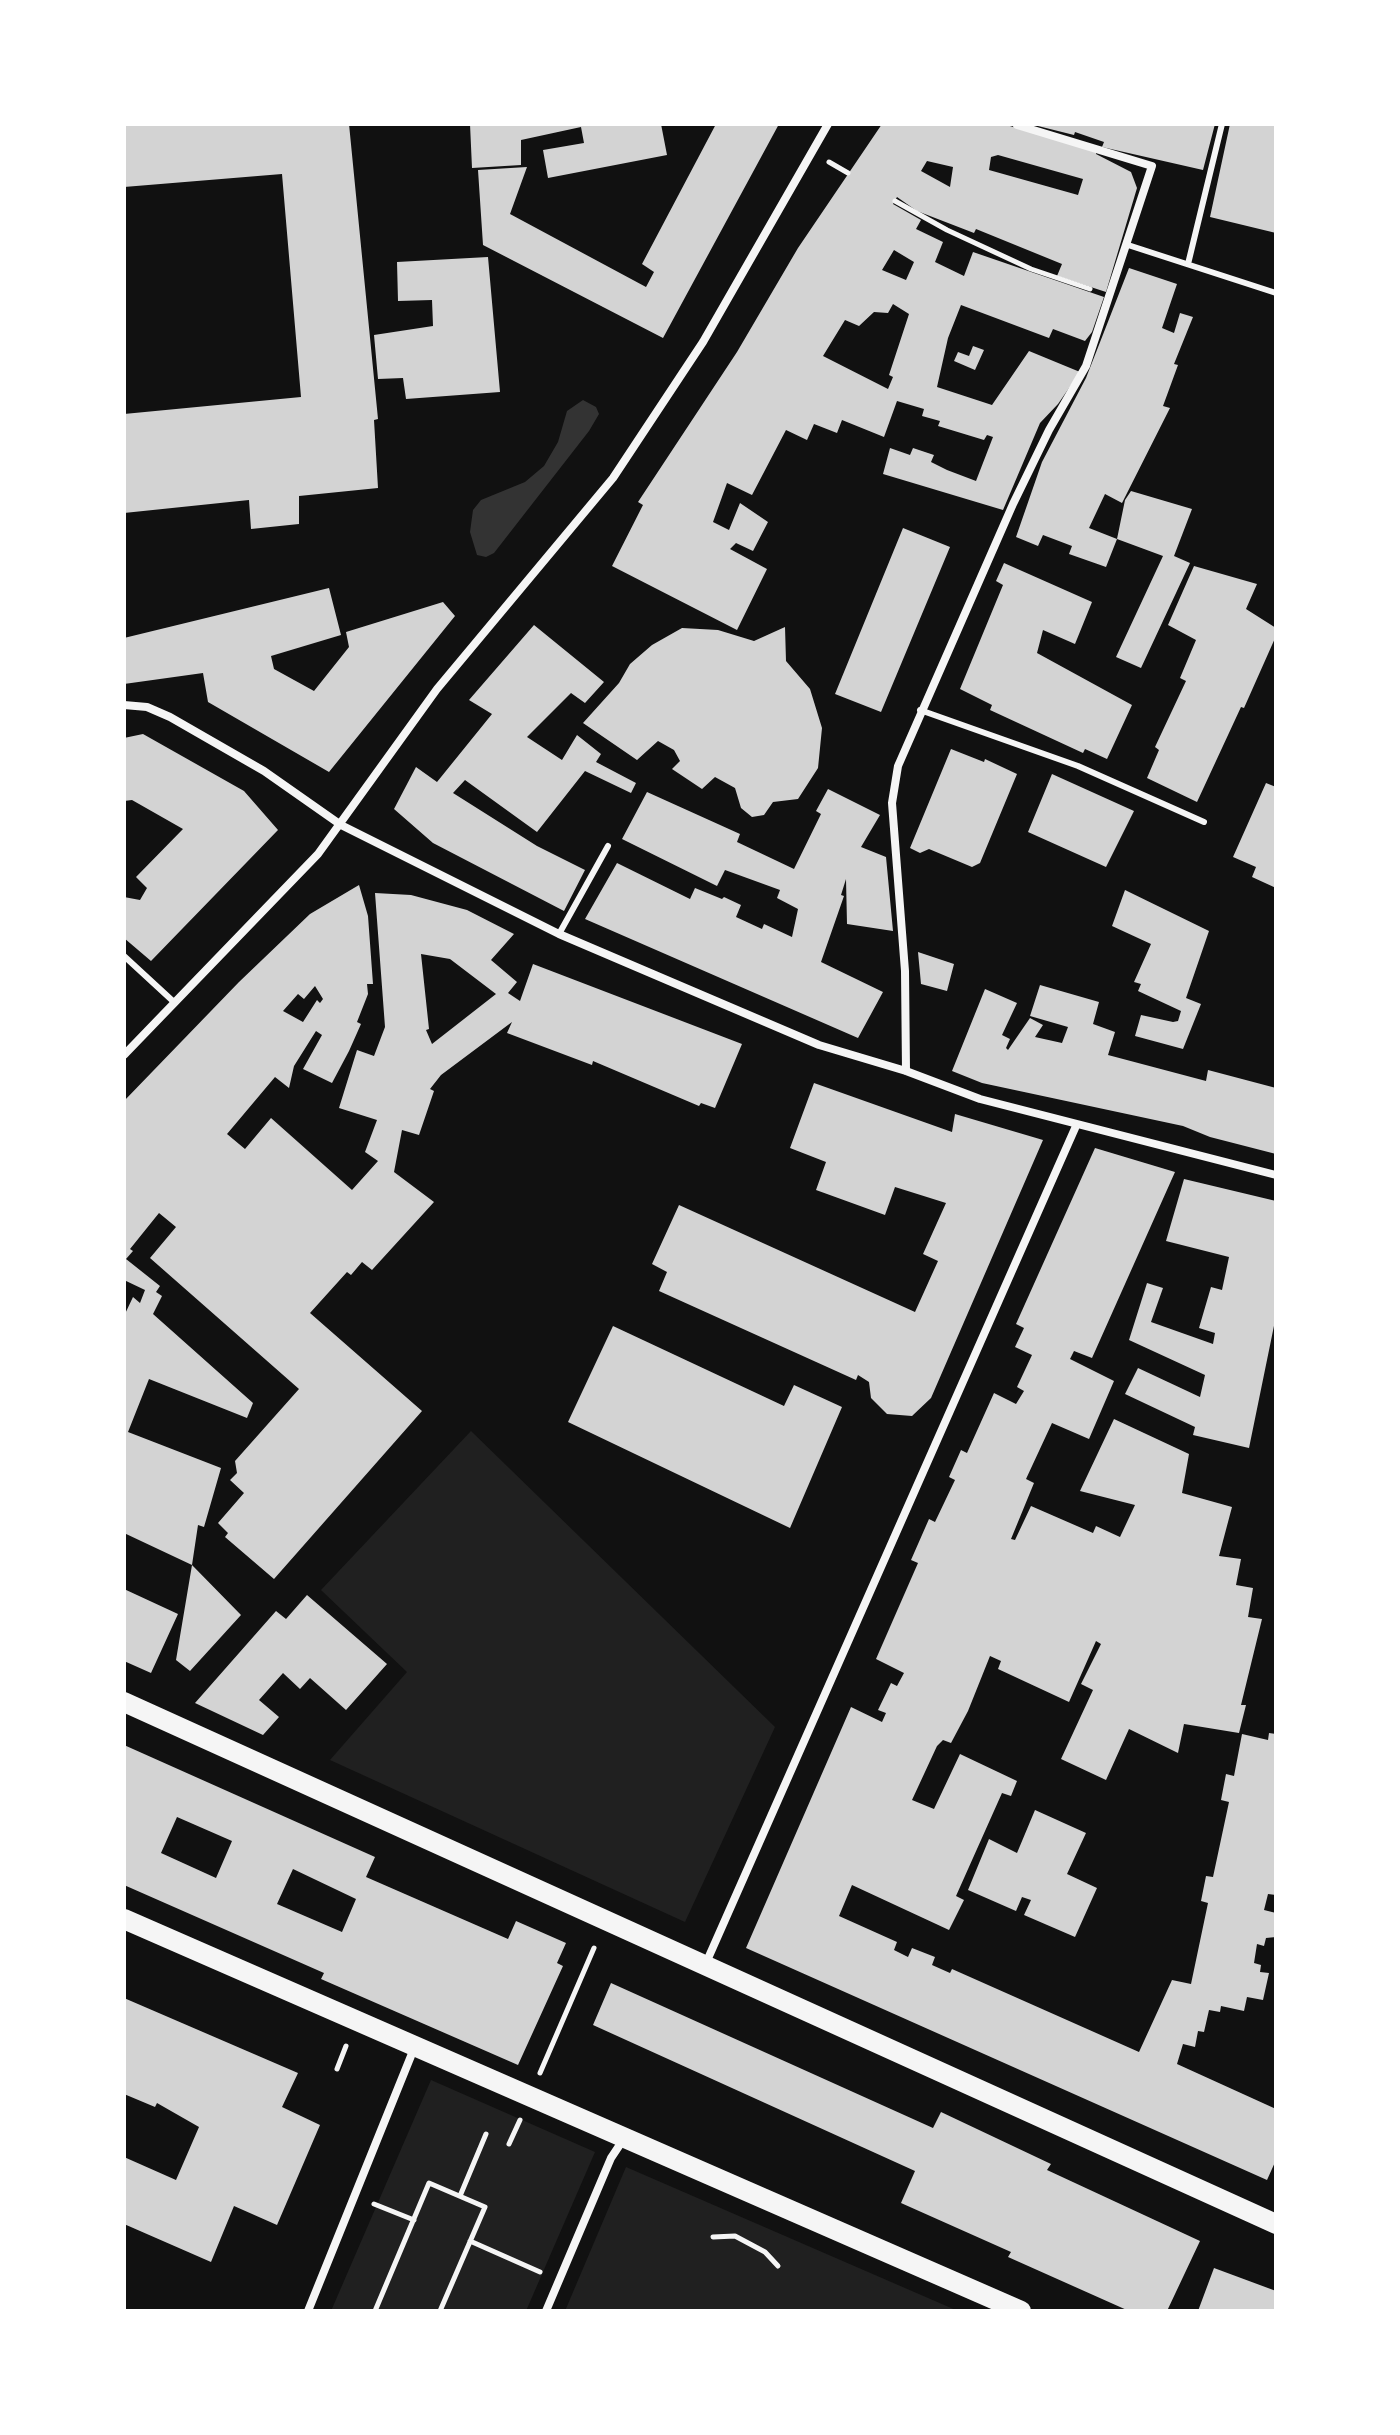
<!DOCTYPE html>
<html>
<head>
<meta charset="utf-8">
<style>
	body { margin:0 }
	#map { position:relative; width:1400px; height:2435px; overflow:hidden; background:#111; font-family:Poppins,sans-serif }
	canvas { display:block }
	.frame { position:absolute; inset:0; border:126px solid #fff; pointer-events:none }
</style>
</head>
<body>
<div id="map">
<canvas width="1400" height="2435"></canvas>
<div class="frame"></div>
</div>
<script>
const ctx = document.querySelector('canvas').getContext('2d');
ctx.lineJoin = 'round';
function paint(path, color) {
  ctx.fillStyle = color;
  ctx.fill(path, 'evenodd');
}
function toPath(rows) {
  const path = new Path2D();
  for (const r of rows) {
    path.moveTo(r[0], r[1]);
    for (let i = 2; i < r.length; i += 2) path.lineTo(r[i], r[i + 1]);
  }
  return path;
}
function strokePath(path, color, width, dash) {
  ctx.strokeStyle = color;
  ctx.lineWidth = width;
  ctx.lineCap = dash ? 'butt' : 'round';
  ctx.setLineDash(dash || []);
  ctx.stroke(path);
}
paint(toPath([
	[471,1431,775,1727,685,1922,330,1760,407,1672,321,1590],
	[431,2080,595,2152,526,2311,331,2311],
	[626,2167,958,2311,565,2311]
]), '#202020');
paint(toPath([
	[583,400,596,407,599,414,589,431,494,553,486,557,477,555,470,532,473,510,481,500,525,482,544,466,558,442,567,411]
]), '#333');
paint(toPath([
	[124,124,349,124,378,419,374,420,378,488,299,496,299,524,251,529,249,500,124,513,124,414,301,397,282,174,124,187],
	[470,124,661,124,667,155,548,178,543,150,584,143,581,127,521,140,521,165,472,168],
	[716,124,779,124,663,338,483,245,478,170,527,167,510,214,646,287,654,272,642,264],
	[882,124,1003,124,1096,151,1096,154,1131,172,1137,188,1106,292,1057,276,1062,264,976,229,974,233,917,211,897,197,893,204,921,220,916,229,943,242,935,262,964,276,973,252,1104,297,1092,332,1085,341,1053,329,1049,338,961,305,948,338,937,387,992,405,1029,351,1080,372,1058,404,1040,423,1003,510,883,474,890,448,910,455,913,448,934,455,931,462,947,470,976,481,993,437,987,435,984,440,938,426,940,421,922,416,924,409,897,401,884,437,842,420,837,433,814,424,807,440,786,430,752,495,727,483,713,522,729,530,740,503,768,522,753,551,736,543,730,549,767,569,737,630,612,566,643,505,638,502,737,352,798,248],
	[998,155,1083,179,1078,195,989,170,991,157],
	[927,161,953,167,950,187,921,171],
	[894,250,914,262,906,280,882,270],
	[893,304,909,314,889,375,893,377,888,389,823,356,845,320,859,326,874,312,888,313],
	[1030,124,1215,124,1203,170,1102,147,1104,142,1075,132,1074,135],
	[1230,124,1276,124,1276,233,1210,217],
	[488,257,500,392,406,399,403,378,378,379,374,335,433,326,432,300,398,301,397,262],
	[1129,268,1177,284,1162,328,1174,333,1180,313,1193,317,1174,364,1178,365,1163,406,1170,408,1122,503,1105,494,1089,528,1117,539,1125,500,1131,491,1192,509,1174,556,1190,563,1141,668,1116,657,1163,556,1117,539,1106,567,1069,554,1072,546,1043,535,1038,546,1016,537,1042,462,1086,378],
	[973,346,984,350,975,370,954,361,958,352,969,356],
	[903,528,950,547,881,712,835,694],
	[1004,563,1092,602,1075,644,1043,630,1037,653,1132,705,1107,759,1085,749,1083,753,990,710,992,705,960,689,1003,585,996,581],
	[1194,566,1257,584,1246,609,1276,628,1276,636,1244,708,1241,707,1197,802,1147,778,1159,750,1155,747,1186,681,1180,678,1196,640,1168,625],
	[329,588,341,635,271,656,274,669,314,691,349,647,346,632,443,602,455,616,329,772,208,702,203,673,124,684,124,638],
	[534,625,604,682,585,703,571,693,527,737,562,760,577,735,601,754,596,762,636,783,631,793,585,771,537,832,465,780,453,793,537,846,585,870,564,911,433,843,394,809,416,767,437,782,492,714,469,700],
	[785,627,786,661,810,689,822,728,818,768,798,799,773,802,764,815,752,817,741,808,735,788,715,777,702,789,672,769,680,761,674,750,658,741,637,760,583,723,619,683,630,664,652,645,682,628,718,630,754,641],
	[143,734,244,791,278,830,151,961,124,938,124,897,140,900,147,888,136,877,183,829,132,800,124,801,124,738],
	[951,749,984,762,985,759,1017,774,980,863,972,867,929,849,920,853,910,848],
	[1052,774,1134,811,1106,867,1028,832],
	[1266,783,1276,787,1276,888,1252,877,1256,867,1233,857],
	[828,789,880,815,861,847,886,857,893,931,847,924,846,879,841,895,844,896,821,962,883,992,858,1038,585,919,617,863,690,899,695,888,722,899,724,897,741,905,736,917,762,929,764,924,792,937,798,909,777,898,780,890,725,870,717,886,622,839,647,792,740,834,737,842,794,869,821,814,816,811],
	[359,885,368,916,373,984,367,984,368,994,357,1022,361,1024,349,1051,332,1083,303,1069,322,1035,316,1031,294,1066,289,1088,275,1077,227,1134,245,1149,271,1118,352,1190,378,1161,365,1152,377,1120,339,1108,357,1050,374,1056,385,1027,375,893,411,895,467,910,514,934,491,960,517,982,508,993,520,1001,533,964,742,1044,715,1108,701,1103,699,1106,593,1061,592,1065,507,1033,512,1022,441,1075,430,1089,434,1091,419,1135,402,1130,394,1172,434,1202,372,1270,362,1262,351,1275,347,1272,310,1313,422,1411,274,1579,225,1537,228,1533,218,1523,244,1493,230,1480,237,1473,235,1461,299,1389,150,1258,176,1227,159,1213,130,1249,133,1251,126,1259,160,1286,156,1292,162,1296,153,1314,253,1403,247,1418,149,1379,128,1432,221,1468,204,1527,198,1525,192,1565,241,1615,190,1671,176,1660,192,1565,124,1533,124,1316,133,1297,140,1303,145,1290,124,1280,124,1101,239,982,310,914],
	[421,954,450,959,496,994,432,1044,426,1030,429,1029],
	[315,986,323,999,320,1003,317,1000,303,1022,283,1011,298,994,304,999],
	[1125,890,1209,931,1186,998,1201,1004,1183,1049,1135,1036,1141,1015,1173,1022,1178,1021,1181,1011,1138,991,1141,984,1134,982,1151,944,1112,926],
	[918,952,954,964,947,991,921,984],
	[1040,985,1099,1002,1093,1024,1115,1032,1108,1055,1206,1081,1208,1070,1276,1088,1276,1154,1210,1137,1183,1126,982,1083,952,1071,985,989,1017,1003,1002,1035,1010,1039,1006,1048,1008,1050,1030,1018,1043,1025,1035,1037,1062,1043,1068,1027,1030,1016],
	[814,1083,952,1132,955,1114,1043,1140,931,1398,912,1416,887,1414,871,1398,869,1382,858,1375,856,1380,659,1291,667,1272,652,1264,679,1205,915,1312,938,1261,923,1254,946,1203,895,1187,885,1215,816,1190,826,1162,790,1148],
	[1095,1148,1175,1172,1092,1358,1074,1351,1070,1359,1114,1381,1089,1439,1052,1423,1026,1479,1034,1483,1011,1539,1015,1540,1031,1506,1093,1533,1096,1526,1120,1537,1135,1505,1080,1491,1114,1419,1189,1454,1182,1493,1232,1507,1219,1556,1241,1559,1236,1585,1253,1588,1248,1617,1262,1619,1241,1705,1246,1705,1239,1733,1184,1724,1178,1753,1129,1729,1106,1780,1061,1759,1093,1690,1081,1684,1101,1644,1096,1641,1069,1702,998,1669,1001,1661,990,1656,968,1711,951,1743,943,1740,937,1746,912,1800,934,1809,960,1754,1017,1781,1011,1796,1002,1793,956,1896,964,1900,949,1930,852,1885,839,1916,897,1942,894,1950,908,1957,912,1948,935,1957,932,1965,950,1973,952,1969,1139,2052,1172,1980,1191,1984,1208,1903,1201,1901,1206,1876,1213,1877,1229,1802,1221,1800,1226,1774,1234,1776,1242,1734,1268,1740,1269,1733,1276,1734,1276,1895,1268,1894,1264,1910,1276,1913,1276,1937,1266,1938,1264,1946,1257,1944,1254,1963,1261,1965,1260,1972,1269,1973,1263,2000,1247,1997,1244,2011,1221,2006,1220,2012,1209,2010,1204,2032,1198,2031,1195,2047,1183,2044,1177,2064,1276,2109,1276,2160,1267,2180,746,1948,851,1707,882,1722,886,1713,878,1710,891,1683,897,1686,904,1673,876,1659,918,1563,911,1560,929,1519,935,1522,955,1480,949,1477,961,1450,967,1453,994,1393,1016,1404,1024,1391,1017,1387,1032,1355,1015,1347,1024,1328,1016,1324],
	[1184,1179,1276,1201,1276,1316,1249,1448,1193,1435,1195,1427,1125,1394,1138,1368,1200,1397,1205,1375,1129,1340,1147,1283,1163,1288,1151,1322,1213,1344,1215,1333,1199,1328,1211,1287,1222,1290,1229,1257,1166,1241],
	[613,1326,784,1406,794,1385,842,1407,790,1528,568,1422],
	[124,1589,178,1614,151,1673,124,1661],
	[307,1595,387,1664,346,1710,310,1678,300,1689,283,1673,259,1700,279,1717,263,1735,195,1703,276,1611,286,1619],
	[124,1745,375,1857,366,1877,508,1939,516,1921,566,1943,557,1963,563,1966,518,2065,321,1979,324,1973,124,1885],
	[177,1817,232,1841,216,1878,161,1853],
	[293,1869,356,1899,342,1932,277,1904],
	[1035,1810,1086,1833,1067,1874,1097,1888,1075,1937,1024,1915,1031,1900,1022,1897,1016,1911,968,1890,989,1839,1017,1853],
	[611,1983,933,2128,941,2112,1051,2164,1047,2170,1200,2241,1167,2311,1129,2311,1008,2257,1011,2252,901,2203,915,2171,593,2025],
	[124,1998,298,2073,282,2107,320,2125,277,2225,234,2206,211,2262,124,2224,124,2157,176,2180,199,2127,157,2103,155,2107,124,2094],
	[1214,2268,1276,2291,1276,2311,1198,2311]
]), '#d3d3d3');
strokePath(toPath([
	[829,162,848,173],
	[895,201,947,230,1031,269,1090,289],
	[337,2069,346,2046],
	[540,2073,594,1948],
	[509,2144,520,2120],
	[460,2196,486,2134],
	[374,2204,414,2220],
	[713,2237,735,2236,765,2252,778,2266],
	[470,2241,540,2272],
	[375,2311,429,2183,485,2207,440,2311]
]), '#f5f5f5', 5);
strokePath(toPath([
	[1128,245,1276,293],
	[1188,264,1222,124],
	[920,710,1078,766,1204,822],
	[559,934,608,846],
	[124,956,175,1003]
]), '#f5f5f5', 6);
strokePath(toPath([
	[124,705,147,707,170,717,264,771,341,825,559,934,819,1045,906,1071,980,1099,1276,1175],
	[124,1055,318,854,437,689,613,478,703,342,828,124],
	[906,1071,905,971,892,803,898,766,1013,504,1049,430,1086,366,1152,166,1017,125],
	[706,1963,1076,1126],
	[308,2311,415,2046],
	[546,2311,611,2158,625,2137]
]), '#f5f5f5', 8);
strokePath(toPath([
	[124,1702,1276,2224],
	[124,1919,1021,2311]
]), '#f5f5f5', 20);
</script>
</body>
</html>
